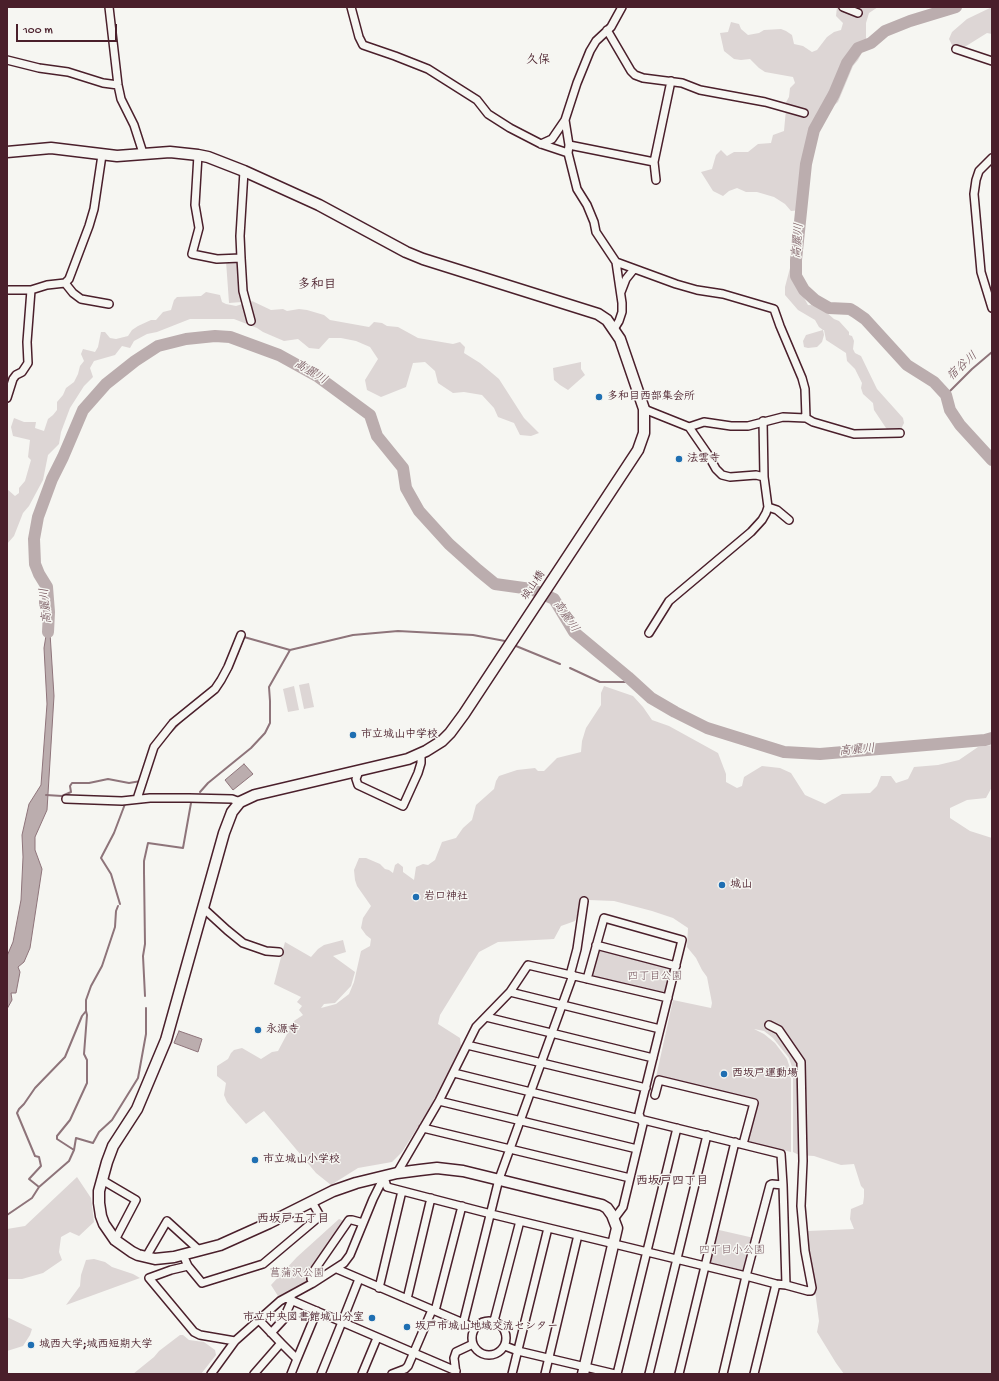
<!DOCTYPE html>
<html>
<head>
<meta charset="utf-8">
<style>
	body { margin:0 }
	#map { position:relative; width:999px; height:1381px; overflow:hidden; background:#f6f6f2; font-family:"Gochi Hand",sans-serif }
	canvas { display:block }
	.frame { position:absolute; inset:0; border:8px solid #4a1f2b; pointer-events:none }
	.scale { position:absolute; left:16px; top:24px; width:101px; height:18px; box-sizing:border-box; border:2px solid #4a1f2b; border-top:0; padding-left:5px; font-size:12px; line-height:14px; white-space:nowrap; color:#4a1f2b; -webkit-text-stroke:3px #f6f6f2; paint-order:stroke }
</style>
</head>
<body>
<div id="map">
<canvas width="999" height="1381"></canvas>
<div class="frame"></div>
<div class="scale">100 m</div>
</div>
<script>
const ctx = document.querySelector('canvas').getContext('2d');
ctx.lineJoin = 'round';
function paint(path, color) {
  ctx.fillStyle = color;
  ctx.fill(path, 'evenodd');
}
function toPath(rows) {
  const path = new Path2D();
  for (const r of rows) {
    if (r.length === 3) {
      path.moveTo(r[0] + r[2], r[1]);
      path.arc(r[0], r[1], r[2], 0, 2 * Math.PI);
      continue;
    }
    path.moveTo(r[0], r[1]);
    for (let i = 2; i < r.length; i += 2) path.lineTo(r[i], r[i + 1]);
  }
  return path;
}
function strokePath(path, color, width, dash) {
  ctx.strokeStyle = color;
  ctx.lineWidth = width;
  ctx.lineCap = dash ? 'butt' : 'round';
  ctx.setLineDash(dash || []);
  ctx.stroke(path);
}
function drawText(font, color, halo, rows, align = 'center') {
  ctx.font = font + ' "Gochi Hand","Klee One",sans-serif';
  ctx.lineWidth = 3;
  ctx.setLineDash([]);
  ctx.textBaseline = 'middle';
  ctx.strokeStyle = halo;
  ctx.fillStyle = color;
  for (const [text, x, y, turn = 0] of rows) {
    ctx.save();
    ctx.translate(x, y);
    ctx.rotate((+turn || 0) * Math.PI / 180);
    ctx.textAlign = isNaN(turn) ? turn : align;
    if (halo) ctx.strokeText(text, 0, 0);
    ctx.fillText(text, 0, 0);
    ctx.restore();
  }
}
paint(toPath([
	[837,7,878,7,869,13,866,23,866,42,864,49,858,60,853,66,838,102,828,111,820,124,820,128,810,154,812,159,811,164,806,182,801,210,791,211,785,204,774,197,757,192,746,192,737,188,729,191,723,196,713,191,701,172,712,169,716,155,721,150,727,156,734,152,748,152,758,144,771,143,773,135,784,131,786,109,785,104,789,97,790,88,795,83,793,77,765,72,759,68,750,59,741,60,734,59,724,51,720,33,728,32,731,22,739,24,741,29,748,35,759,33,764,30,781,29,786,31,792,35,794,44,803,46,812,52,817,50,827,37,834,32,841,30,843,23,836,16],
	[992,7,992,34,987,33,963,48,952,45,949,39,952,32,967,19],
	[239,260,242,302,229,303,226,261],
	[790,268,793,269,794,280,808,305,823,306,826,312,834,319,839,321,849,332,849,335,852,336,854,341,853,349,855,353,861,356,877,389,903,418,904,423,900,431,888,431,874,410,873,403,863,394,861,388,862,383,855,369,847,361,846,353,826,340,824,330,823,330,824,335,822,342,817,347,808,348,804,347,803,341,806,335,823,330,819,327,815,320,798,310,785,295,785,287],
	[206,292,220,295,222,302,226,304,236,306,252,301,271,310,283,309,287,311,299,309,307,310,324,315,330,320,369,327,374,322,382,323,387,326,398,327,418,338,453,344,460,342,465,347,464,353,480,363,499,379,524,418,539,433,531,436,520,435,514,423,498,417,494,408,482,395,464,392,453,393,438,383,435,371,425,362,413,363,406,387,381,397,367,390,365,380,378,359,370,347,356,341,341,338,329,338,319,349,309,348,298,339,284,341,263,332,257,328,234,319,190,319,157,332,147,334,134,341,130,348,122,346,115,355,94,361,90,368,93,377,84,386,70,408,61,432,59,444,48,455,43,480,29,506,23,513,14,536,7,544,7,489,15,496,19,493,19,488,25,481,31,460,28,457,30,440,13,436,11,427,14,418,24,422,36,422,35,428,44,431,48,419,53,415,57,410,57,402,63,395,66,388,74,382,78,374,80,366,84,361,81,354,83,349,95,352,98,347,101,332,105,332,110,338,116,339,128,336,132,330,138,326,151,320,156,320,163,312,171,310,174,300,177,297,201,296],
	[581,362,581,369,585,375,568,390,560,385,554,380,553,368],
	[309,683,314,707,304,709,299,685],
	[294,686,299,710,288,712,283,689],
	[604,686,633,696,643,707,652,720,669,726,718,753,726,774,726,782,737,788,742,786,744,777,762,766,780,768,791,773,805,795,825,804,842,794,870,793,877,786,881,776,891,776,896,783,908,779,914,767,938,765,959,760,978,747,992,745,992,787,986,798,967,800,950,808,950,818,970,831,992,838,992,1374,844,1374,836,1363,817,1332,819,1321,815,1291,811,1270,808,1231,854,1229,850,1219,851,1209,863,1204,864,1197,864,1189,861,1186,854,1164,841,1165,814,1156,799,1155,793,1152,793,1070,789,1058,773,1038,764,1031,754,1029,764,1034,775,1043,787,1059,791,1071,791,1152,746,1141,757,1102,656,1077,673,1000,711,1008,712,1003,707,977,702,970,696,958,687,947,688,928,673,918,652,911,614,901,589,900,587,912,578,913,575,921,561,926,554,939,498,942,479,952,440,1015,438,1024,460,1038,461,1047,428,1111,402,1152,392,1162,358,1168,331,1185,316,1173,264,1111,246,1124,227,1102,224,1095,226,1083,217,1076,217,1066,228,1059,231,1053,234,1050,242,1048,261,1059,272,1052,278,1051,294,1021,303,1015,299,1010,302,1006,297,1002,301,997,274,984,285,942,311,957,318,949,324,945,343,940,346,952,333,956,355,972,351,986,335,1003,324,1004,321,1008,336,1004,349,994,354,982,361,951,370,946,371,939,366,935,361,928,363,918,371,906,357,886,355,880,354,870,359,858,366,858,380,864,385,869,389,870,393,873,395,865,398,863,403,867,403,872,414,880,416,867,423,864,428,865,435,860,442,842,456,838,463,828,472,820,476,805,494,789,496,781,499,776,517,770,535,768,538,771,544,771,557,758,581,752,582,741,586,728,601,705,601,693],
	[599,950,670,967,671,969,666,992,664,993,593,976,592,974,597,951],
	[77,1177,91,1198,94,1222,79,1236,70,1232,61,1237,59,1252,62,1260,43,1273,22,1279,7,1279,7,1229,25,1226],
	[339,1219,346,1222,308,1282,281,1297,278,1296,271,1285,297,1257],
	[719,1230,754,1238,745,1269,743,1271,712,1263,711,1261],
	[94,1259,105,1262,112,1267,133,1274,140,1278,66,1305,80,1286,81,1275,86,1260],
	[7,1317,32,1329,30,1335,23,1346,7,1351],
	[180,1335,183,1335,189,1340,204,1342,215,1350,216,1355,201,1374,133,1374,154,1357,159,1351]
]), '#ddd6d5');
const water = toPath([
	[49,617,54,696,47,810,35,837,35,850,42,869,30,948,24,962,18,967,20,972,16,993,11,993,12,1000,7,1009,7,956,13,942,21,900,23,857,22,835,29,804,41,785,47,704,44,648,49,617],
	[244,764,253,774,233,790,225,780,244,764],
	[179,1031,202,1039,198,1052,174,1043,179,1031]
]);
paint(water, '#bbadae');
strokePath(water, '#8e747a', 1);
strokePath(toPath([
	[946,395,972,369,992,352],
	[516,646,560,664],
	[237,655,244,637,290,650,353,635,398,631,473,635,505,641],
	[570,668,600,682,634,682],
	[219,689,231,669],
	[166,737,185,717],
	[200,792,208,783,251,748,265,733,270,723,270,701,269,687,290,650],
	[46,795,62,796,71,792,70,786,72,783,89,783,108,779,129,783,141,781],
	[120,904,111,874,101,858,102,856,114,833,125,804,127,804],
	[145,996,143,956,145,944,144,872,144,861,148,843,183,848,191,803],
	[74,1150,57,1139,57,1136,70,1120,87,1083,87,1060,84,1054,87,1015,86,1011],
	[39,1187,69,1161,74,1150,76,1138,93,1143,99,1132,112,1120,138,1078,146,1034,146,1008],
	[7,1215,32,1198,39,1187,29,1179,41,1166,39,1157,35,1156,17,1113,19,1109,24,1104,35,1088,65,1057,82,1016,86,1011,86,1000,91,986,102,966,115,927,116,911,118,906]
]), '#8e747a', 2);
strokePath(toPath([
	[956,7,910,21,885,31,871,43,858,48,847,63,834,94,814,130,806,164,796,260,796,276,804,290,815,300,829,308,850,309,855,312,865,319,907,365,934,382,946,395,950,410,960,425,992,460],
	[48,632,49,612,47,587,39,574,35,564,34,539,38,517,52,479,63,457,83,410,106,384,135,361,158,346,186,339,215,336,230,337,279,355,317,376,370,415,377,436,403,468,406,488,419,511,449,544,478,570,495,584,531,589,554,599,574,632,628,677,651,698,675,712,707,728,784,752,820,754,985,740,992,738]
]), '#bbadae', 12);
const street = toPath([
	[109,7,118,85,121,99,134,125,143,153],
	[351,7,359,37,363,45,395,56,428,69,477,100,488,114,510,128,541,144,568,153],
	[622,7,611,27,596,41,590,51,577,83,565,120,569,145,568,153,577,189,587,205,594,222,596,232,616,262,676,284,697,290,723,294,774,309,780,326,802,378,805,389,806,418],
	[843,7,858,13],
	[607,30,631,71,635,75,643,78,682,83,700,90,765,102,804,113],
	[956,49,992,61],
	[7,60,39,68,68,72,103,83,118,85],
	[541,144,552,139,565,120],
	[569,145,654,162],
	[198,155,195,205,199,228,192,254,217,259,241,258],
	[992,158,979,171,976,180,974,194,981,272,992,308],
	[244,171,240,236,241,258,243,291,251,321],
	[656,180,654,162,671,81],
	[65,283,73,293,81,299,109,304],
	[7,290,31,290,47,285,65,283,69,279,89,226,94,209,102,155],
	[621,292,626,279,634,269],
	[614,329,619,321,622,312,622,303,616,262],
	[7,398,13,379,16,375,22,372,28,363,27,342,31,290],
	[644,409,689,427,707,453,716,469,722,475,730,477,756,475,764,477],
	[763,421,764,477,768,507,777,510,789,520],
	[689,427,704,422,731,426,748,426,783,417,806,418,813,422,854,434,900,433],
	[649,633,669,601,751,532,762,520,766,513,768,507],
	[359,771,356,779,358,785,403,806,418,773,421,763,421,754],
	[66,799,122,801,150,798,189,798,232,799,240,802],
	[137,799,154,747,173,723,215,689,221,680,228,667,241,635],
	[203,908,227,930,243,943,266,951,279,952],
	[596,945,676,966],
	[570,975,577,949,584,901],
	[587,979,604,918,682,940,639,1114,643,1124,637,1149,623,1207,614,1219],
	[510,992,660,1029],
	[486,1017,653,1058],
	[769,1025,779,1030,801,1062,803,1161,801,1206,805,1251,812,1288,811,1291,808,1291,786,1285,783,1185],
	[467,1045,646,1088],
	[454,1073,781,1154,783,1185,772,1184,770,1185,746,1276,723,1374],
	[655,1095,659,1080,754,1103,743,1144],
	[439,1101,637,1149],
	[423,1128,630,1178],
	[397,1173,439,1101,476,1027,510,992,528,965,668,998],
	[384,1177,387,1187,491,1214,746,1276,776,1284,786,1285],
	[102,1180,136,1200,115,1240],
	[183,1255,188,1266,202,1283,263,1264,320,1216,312,1202],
	[146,1257,167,1221,200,1251],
	[188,1266,171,1270,149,1278,194,1332,200,1335,235,1341],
	[337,1269,475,1328],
	[313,1283,311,1279,311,1275,349,1220,352,1220,363,1223],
	[379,1288,402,1191],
	[286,1298,342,1322,359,1279],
	[407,1299,431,1198],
	[435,1311,462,1206],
	[489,1338,17],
	[494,1321,520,1221],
	[463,1324,499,1179,573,975],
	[271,1333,283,1320,292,1300],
	[281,1343,297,1359,291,1374],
	[505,1346,518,1351,615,1374],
	[297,1359,317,1311],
	[211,1374,235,1341,280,1301,313,1283,344,1263,350,1255,373,1199,384,1177],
	[254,1374,281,1343,259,1320],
	[321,1374,342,1322,456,1371],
	[362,1374,377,1338],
	[392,1374,405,1369,408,1366,432,1310],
	[456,1374,454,1358,456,1352,473,1344],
	[512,1374,548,1228],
	[545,1374,578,1235],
	[617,1374,677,1128],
	[649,1374,707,1135],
	[679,1374,735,1142],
	[754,1374,776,1284]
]);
const secondary = toPath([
	[7,152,51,148,117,156,170,152,198,155,208,157,244,171,319,205,406,252,423,259,598,314,607,320,620,339,644,409,644,433,638,450,464,714,450,733,442,741,426,751,408,759,255,795,240,802,232,812,224,833,166,1040,137,1109,113,1146,107,1162,99,1191,99,1203,101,1216,104,1224,115,1240,132,1252,138,1255,155,1259,174,1257,220,1245,269,1223,333,1191,356,1183,397,1173,420,1170,437,1168,463,1171,602,1205,607,1208,612,1215,617,1228,583,1374]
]);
strokePath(street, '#4a1f2b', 10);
strokePath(secondary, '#4a1f2b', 13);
strokePath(street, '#f6f6f2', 7);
strokePath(secondary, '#f6f6f2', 10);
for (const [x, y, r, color] of [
	[599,397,4,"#1f6fb2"],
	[679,459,4,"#1f6fb2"],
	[353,735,4,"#1f6fb2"],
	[722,885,4,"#1f6fb2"],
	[416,897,4,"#1f6fb2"],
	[258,1030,4,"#1f6fb2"],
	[724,1074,4,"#1f6fb2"],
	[255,1160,4,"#1f6fb2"],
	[372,1318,4,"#1f6fb2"],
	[407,1327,4,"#1f6fb2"],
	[31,1345,4,"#1f6fb2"]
]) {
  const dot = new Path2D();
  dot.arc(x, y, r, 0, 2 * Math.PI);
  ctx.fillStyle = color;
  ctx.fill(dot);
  strokePath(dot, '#f6f6f2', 1.5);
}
drawText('bold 11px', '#4a1f2b', '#f6f6f2', [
	["多和目西部集会所",607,397],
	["法雲寺",687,459],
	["市立城山中学校",361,735],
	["城山",730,885],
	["岩口神社",424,897],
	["永源寺",266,1030],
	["西坂戸運動場",732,1074],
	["市立城山小学校",263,1160],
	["市立中央図書館城山分室",364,1318,"right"],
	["坂戸市城山地域交流センター",415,1327],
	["城西大学;城西短期大学",39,1345]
], 'left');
drawText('11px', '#4a1f2b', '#f6f6f2', [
	["城山橋",534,586,-56]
]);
drawText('11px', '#6f4d56', '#f6f6f2', [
	["四丁目公園",655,977],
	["四丁目小公園",732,1251],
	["菖蒲沢公園",297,1274]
]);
drawText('bold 12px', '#4a1f2b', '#f6f6f2', [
	["久保",538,61],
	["西坂戸四丁目",672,1182],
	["西坂戸五丁目",293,1220]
]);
drawText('italic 12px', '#6c4a52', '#f6f6f2', [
	["高麗川",799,241,-85],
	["宿谷川",963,367,-43],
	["高麗川",310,373,31],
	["高麗川",47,606,-95],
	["高麗川",565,617,55],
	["高麗川",857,751,-5]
]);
drawText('bold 13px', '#4a1f2b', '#f6f6f2', [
	["多和目",317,286]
]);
</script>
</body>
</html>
